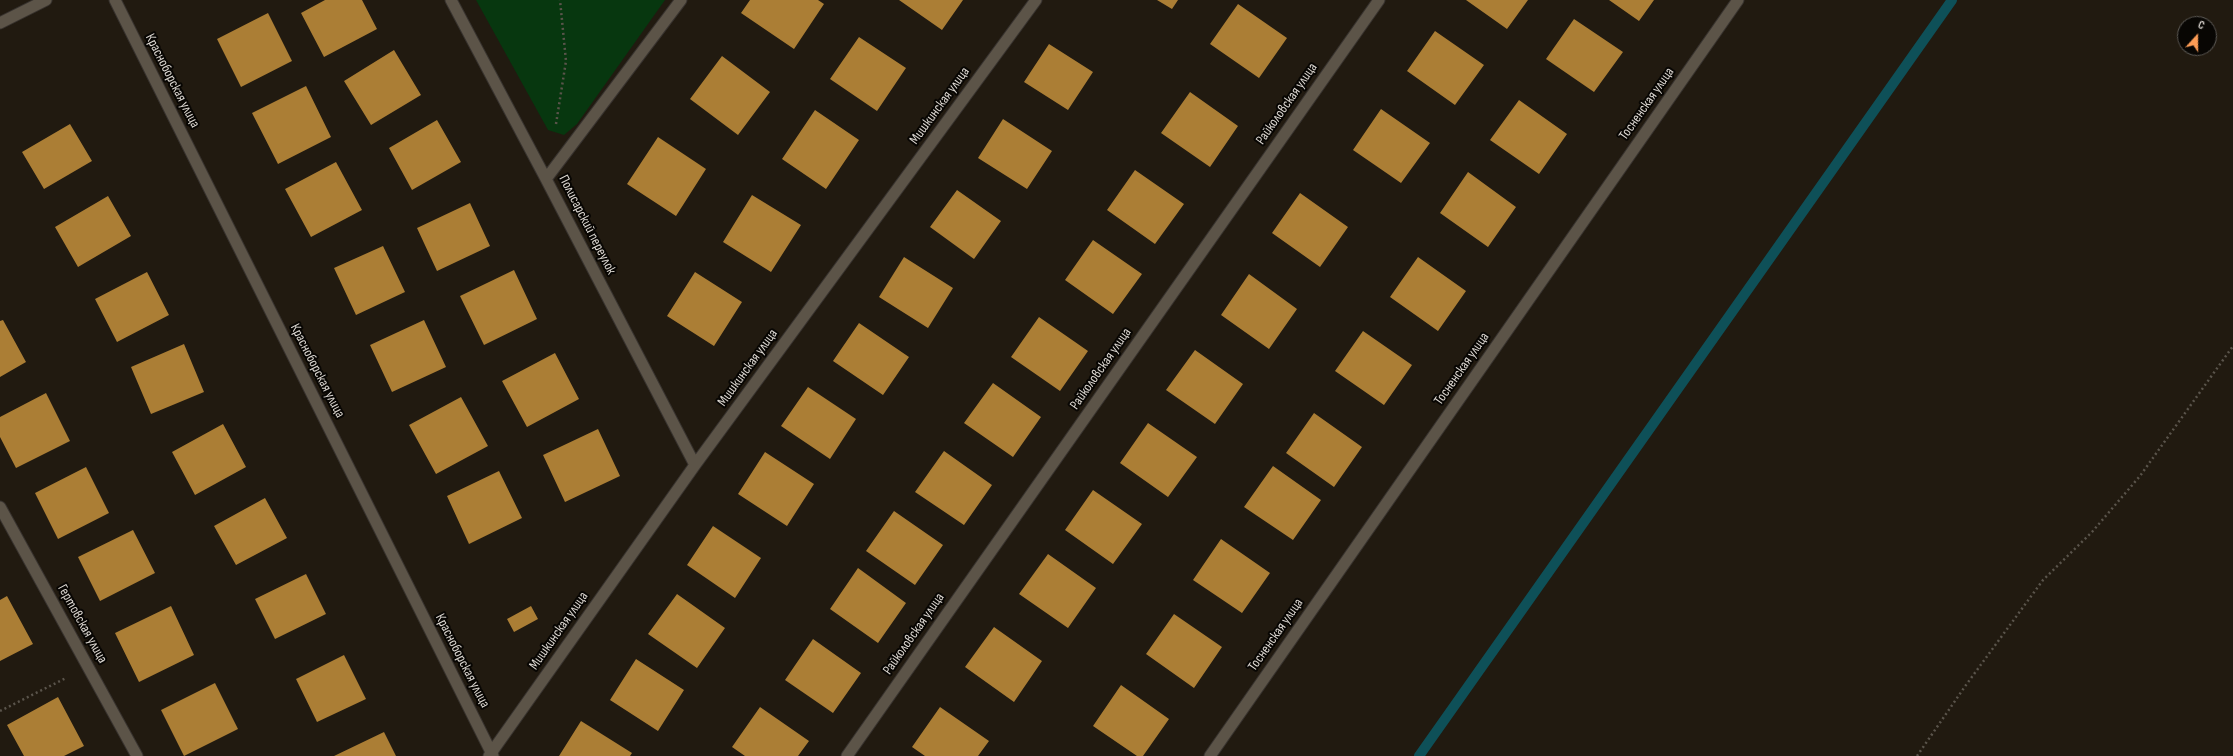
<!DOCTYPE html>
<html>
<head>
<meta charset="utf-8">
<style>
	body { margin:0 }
	#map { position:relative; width:2233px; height:756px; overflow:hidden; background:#211a10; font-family:"Sofia Sans Condensed",sans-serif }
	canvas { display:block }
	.north { position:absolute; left:2177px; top:16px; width:40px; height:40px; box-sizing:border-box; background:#080603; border:1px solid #5d5a56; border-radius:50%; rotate:21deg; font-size:11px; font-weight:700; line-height:16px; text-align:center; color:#ddd8d2 }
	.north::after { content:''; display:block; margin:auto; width:14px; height:18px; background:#fd9c55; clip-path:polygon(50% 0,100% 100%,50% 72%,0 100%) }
</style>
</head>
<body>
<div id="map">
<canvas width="2233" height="756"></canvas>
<div class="north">С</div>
</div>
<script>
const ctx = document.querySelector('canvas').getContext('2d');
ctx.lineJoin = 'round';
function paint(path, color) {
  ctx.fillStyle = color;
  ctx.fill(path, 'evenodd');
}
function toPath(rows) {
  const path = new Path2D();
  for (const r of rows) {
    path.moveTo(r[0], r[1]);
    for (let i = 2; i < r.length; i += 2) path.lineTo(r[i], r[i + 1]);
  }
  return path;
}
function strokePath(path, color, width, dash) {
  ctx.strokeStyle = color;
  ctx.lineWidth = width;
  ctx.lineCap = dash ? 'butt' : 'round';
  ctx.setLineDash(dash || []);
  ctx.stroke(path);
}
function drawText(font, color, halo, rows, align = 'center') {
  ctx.font = font + ' "Sofia Sans Condensed",sans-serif';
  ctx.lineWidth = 4;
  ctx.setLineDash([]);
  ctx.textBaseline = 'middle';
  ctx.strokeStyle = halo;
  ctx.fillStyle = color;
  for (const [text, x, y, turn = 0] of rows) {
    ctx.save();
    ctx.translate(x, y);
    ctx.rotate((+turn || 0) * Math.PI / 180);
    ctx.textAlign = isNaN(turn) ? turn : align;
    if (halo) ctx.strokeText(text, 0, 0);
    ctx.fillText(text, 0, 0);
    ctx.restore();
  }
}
paint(toPath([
	[476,0,665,0,577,124,564,135,548,130]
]), '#07370f');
strokePath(toPath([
	[1419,756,1952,0]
]), '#0e5058', 10);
paint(toPath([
	[325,0,362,0,377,29,324,57,301,13],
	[750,0,818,0,824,4,794,49,741,13],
	[899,0,963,0,942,30],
	[1157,0,1178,0,1172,9],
	[1466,0,1528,0,1507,29],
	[1609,0,1654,0,1639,21],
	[1238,4,1287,38,1259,78,1210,44],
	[268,13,292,61,241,87,217,39],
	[1574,19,1623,52,1594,92,1546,59],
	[1435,31,1484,65,1455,105,1407,71],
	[859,37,906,68,877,111,830,79],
	[1049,44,1093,72,1068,110,1024,82],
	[394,50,421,95,371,125,344,81],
	[722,56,770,92,738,135,690,99],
	[306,86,331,137,278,164,252,113],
	[1190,92,1238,126,1210,167,1161,133],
	[1519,100,1567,134,1539,174,1490,140],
	[1381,109,1430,143,1401,183,1353,150],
	[815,110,859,140,826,189,782,159],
	[1003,119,1052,151,1027,189,978,158],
	[437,120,461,162,412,190,389,148],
	[70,124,92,161,44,189,22,152],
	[658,137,706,169,676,216,627,184],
	[336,162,362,210,311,237,285,189],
	[1135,170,1184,204,1155,244,1107,210],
	[1468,172,1516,207,1488,247,1440,213],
	[957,190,1001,221,974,259,930,227],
	[1300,193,1348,227,1320,267,1272,233],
	[752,195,801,225,771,272,723,242],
	[108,196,131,236,78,267,55,227],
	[470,203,490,246,437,271,417,228],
	[1093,240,1142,274,1113,314,1065,280],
	[383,246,405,292,356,315,334,268],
	[904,257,953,288,928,328,879,297],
	[1418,257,1466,291,1438,331,1390,297],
	[514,270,537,319,484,345,460,296],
	[147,272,169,315,117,342,95,299],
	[695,272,742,302,714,346,667,316],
	[1249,274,1297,309,1269,349,1221,315],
	[1039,317,1088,351,1060,391,1011,357],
	[3,320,26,362,0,377,0,321],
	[424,320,446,367,392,392,370,345],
	[859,323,909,357,883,395,833,361],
	[1363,331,1412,365,1384,405,1335,371],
	[184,344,204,392,151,414,131,367],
	[1195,350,1243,384,1215,424,1166,390],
	[555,353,579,399,527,427,502,381],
	[993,383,1041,417,1013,457,964,423],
	[808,387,856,419,830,459,781,426],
	[46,393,70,441,16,468,0,437,0,417],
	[461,397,488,446,436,474,409,425],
	[1314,413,1362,447,1334,487,1286,453],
	[1148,423,1197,457,1168,497,1120,463],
	[223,424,246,467,195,495,172,452],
	[598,429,620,476,565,502,543,455],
	[944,451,992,485,964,525,915,492],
	[765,452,814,484,787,526,738,494],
	[1273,466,1321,500,1293,540,1244,507],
	[86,467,109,513,58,539,35,493],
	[499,471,522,518,469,544,447,496],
	[1093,490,1142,524,1113,564,1065,530],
	[265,498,287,538,236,565,214,526],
	[894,511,943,545,915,585,866,551],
	[713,526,761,558,735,598,687,565],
	[133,530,155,573,100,601,78,557],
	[1221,539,1270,573,1242,613,1193,580],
	[1048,554,1096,588,1068,628,1019,594],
	[858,568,906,603,878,643,830,609],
	[306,574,326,614,275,639,255,599],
	[677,594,725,628,697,668,648,634],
	[7,596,33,644,0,661,0,600],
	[171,606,194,655,139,682,115,633],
	[531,606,538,619,514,632,507,619],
	[1174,614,1222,647,1194,688,1146,654],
	[994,627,1042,661,1014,702,965,667],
	[813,639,861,673,833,713,785,680],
	[344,655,366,699,317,722,296,679],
	[636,659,684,690,658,731,610,700],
	[215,683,238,729,184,756,161,710],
	[1121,685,1169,719,1143,756,1137,756,1093,726],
	[58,697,84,746,64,756,24,756,7,725],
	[760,707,809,741,798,756,745,756,732,747],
	[940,707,989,741,978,756,925,756,912,747],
	[581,721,632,753,630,756,559,756],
	[384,732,396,756,334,756]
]), '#ab7e35');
const minor = toPath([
	[115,0,493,756],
	[451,0,546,179,695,465],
	[0,23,46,0],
	[546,179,681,0],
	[0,507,137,756],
	[489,756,695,465,1036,0],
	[847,756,1379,0],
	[1210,756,1738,0]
]);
strokePath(minor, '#38332f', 13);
strokePath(toPath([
	[556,124,566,61,560,0],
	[0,711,66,678],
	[1917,756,1966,685,2043,580,2092,532,2140,476,2233,346]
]), '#5a544b', 2.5, [2, 3]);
strokePath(minor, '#5c5448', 11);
drawText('14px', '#ddd8d2', '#080603', [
	["Красноборская улица",172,81,63],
	["Райколовская улица",1287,104,-55],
	["Тосненская улица",1647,104,-55],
	["Мишкинская улица",940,106,-54],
	["Полисарский переулок",587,225,63],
	["Мишкинская улица",748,368,-54],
	["Райколовская улица",1101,369,-55],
	["Тосненская улица",1462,369,-55],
	["Красноборская улица",317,371,63],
	["Гертовская улица",82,624,61],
	["Мишкинская улица",559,631,-55],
	["Райколовская улица",914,634,-55],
	["Тосненская улица",1276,635,-55],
	["Красноборская улица",462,661,63]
]);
</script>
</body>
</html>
